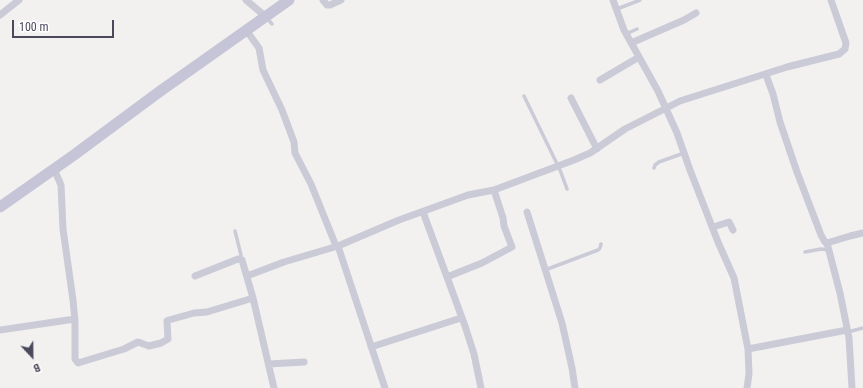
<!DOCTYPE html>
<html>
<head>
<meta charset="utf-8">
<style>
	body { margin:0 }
	#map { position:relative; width:863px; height:388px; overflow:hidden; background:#f2f1f0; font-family:"Roboto Condensed",sans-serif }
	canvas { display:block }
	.north { position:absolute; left:12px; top:336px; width:40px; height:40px; -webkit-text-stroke:3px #fff; paint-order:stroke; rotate:158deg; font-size:11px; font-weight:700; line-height:16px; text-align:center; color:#4a495c }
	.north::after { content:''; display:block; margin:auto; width:14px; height:18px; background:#4a495c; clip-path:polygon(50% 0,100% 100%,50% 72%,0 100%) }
	.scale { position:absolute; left:12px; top:20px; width:102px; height:18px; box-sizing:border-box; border:2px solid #4a495c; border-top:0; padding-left:5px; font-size:12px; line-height:14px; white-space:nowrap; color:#4a495c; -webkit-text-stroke:3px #fff; paint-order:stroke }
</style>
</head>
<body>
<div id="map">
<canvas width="863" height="388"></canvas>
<div class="north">B</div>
<div class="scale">100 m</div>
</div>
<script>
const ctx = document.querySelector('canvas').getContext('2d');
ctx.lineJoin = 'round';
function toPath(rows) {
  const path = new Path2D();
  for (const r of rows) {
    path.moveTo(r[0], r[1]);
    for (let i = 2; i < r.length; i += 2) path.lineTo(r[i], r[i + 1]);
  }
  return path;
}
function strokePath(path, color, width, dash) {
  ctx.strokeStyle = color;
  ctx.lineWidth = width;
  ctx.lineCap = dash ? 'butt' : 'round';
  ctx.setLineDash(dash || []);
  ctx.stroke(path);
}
strokePath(toPath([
	[617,9,640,0],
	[266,17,272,24],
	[626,34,637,29],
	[524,96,560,170,567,189],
	[654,168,655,165,659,162,684,153],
	[235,231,241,255,241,259],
	[805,252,821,249,829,250],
	[545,270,598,250,600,248,601,244],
	[848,332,863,328]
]), '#cbcbd8', 3.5);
strokePath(toPath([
	[246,0,265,16],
	[323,0,327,5,330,5,341,0],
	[613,0,624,30,658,91,677,133,690,170,718,242,734,278,748,349,749,374,747,388],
	[0,15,19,0],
	[246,30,259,48,263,70,282,110,294,142,295,153,311,184,336,246],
	[631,43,684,20,696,13],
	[766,75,773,94,780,122,797,172,821,235,825,242,827,243,840,293,849,338,852,388],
	[600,80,639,57],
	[571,98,597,149],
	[54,169,61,185,63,229,73,300,75,321,75,359,78,363,124,349,138,342,149,346,161,343,168,339,167,321,169,320,194,313,207,312,253,298],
	[423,212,465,326,474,354,481,388],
	[527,212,562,323,572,368,575,388],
	[713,227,729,222,733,230],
	[827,243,850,236,863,233],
	[338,246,385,388],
	[195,276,238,259,242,260,253,298,274,388],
	[247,276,284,262,338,246,399,220,468,195,494,190,574,160,590,153,625,129,680,101,787,67,839,54,845,49,846,43,831,0],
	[447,277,482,263,512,247,504,226,503,218,494,190],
	[0,330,75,319],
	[371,347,461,318],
	[748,349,847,330],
	[269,364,304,362]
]), '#cbcbd8', 7);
strokePath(toPath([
	[0,207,74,155,159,92,289,0]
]), '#c6c4d7', 11);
</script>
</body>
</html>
